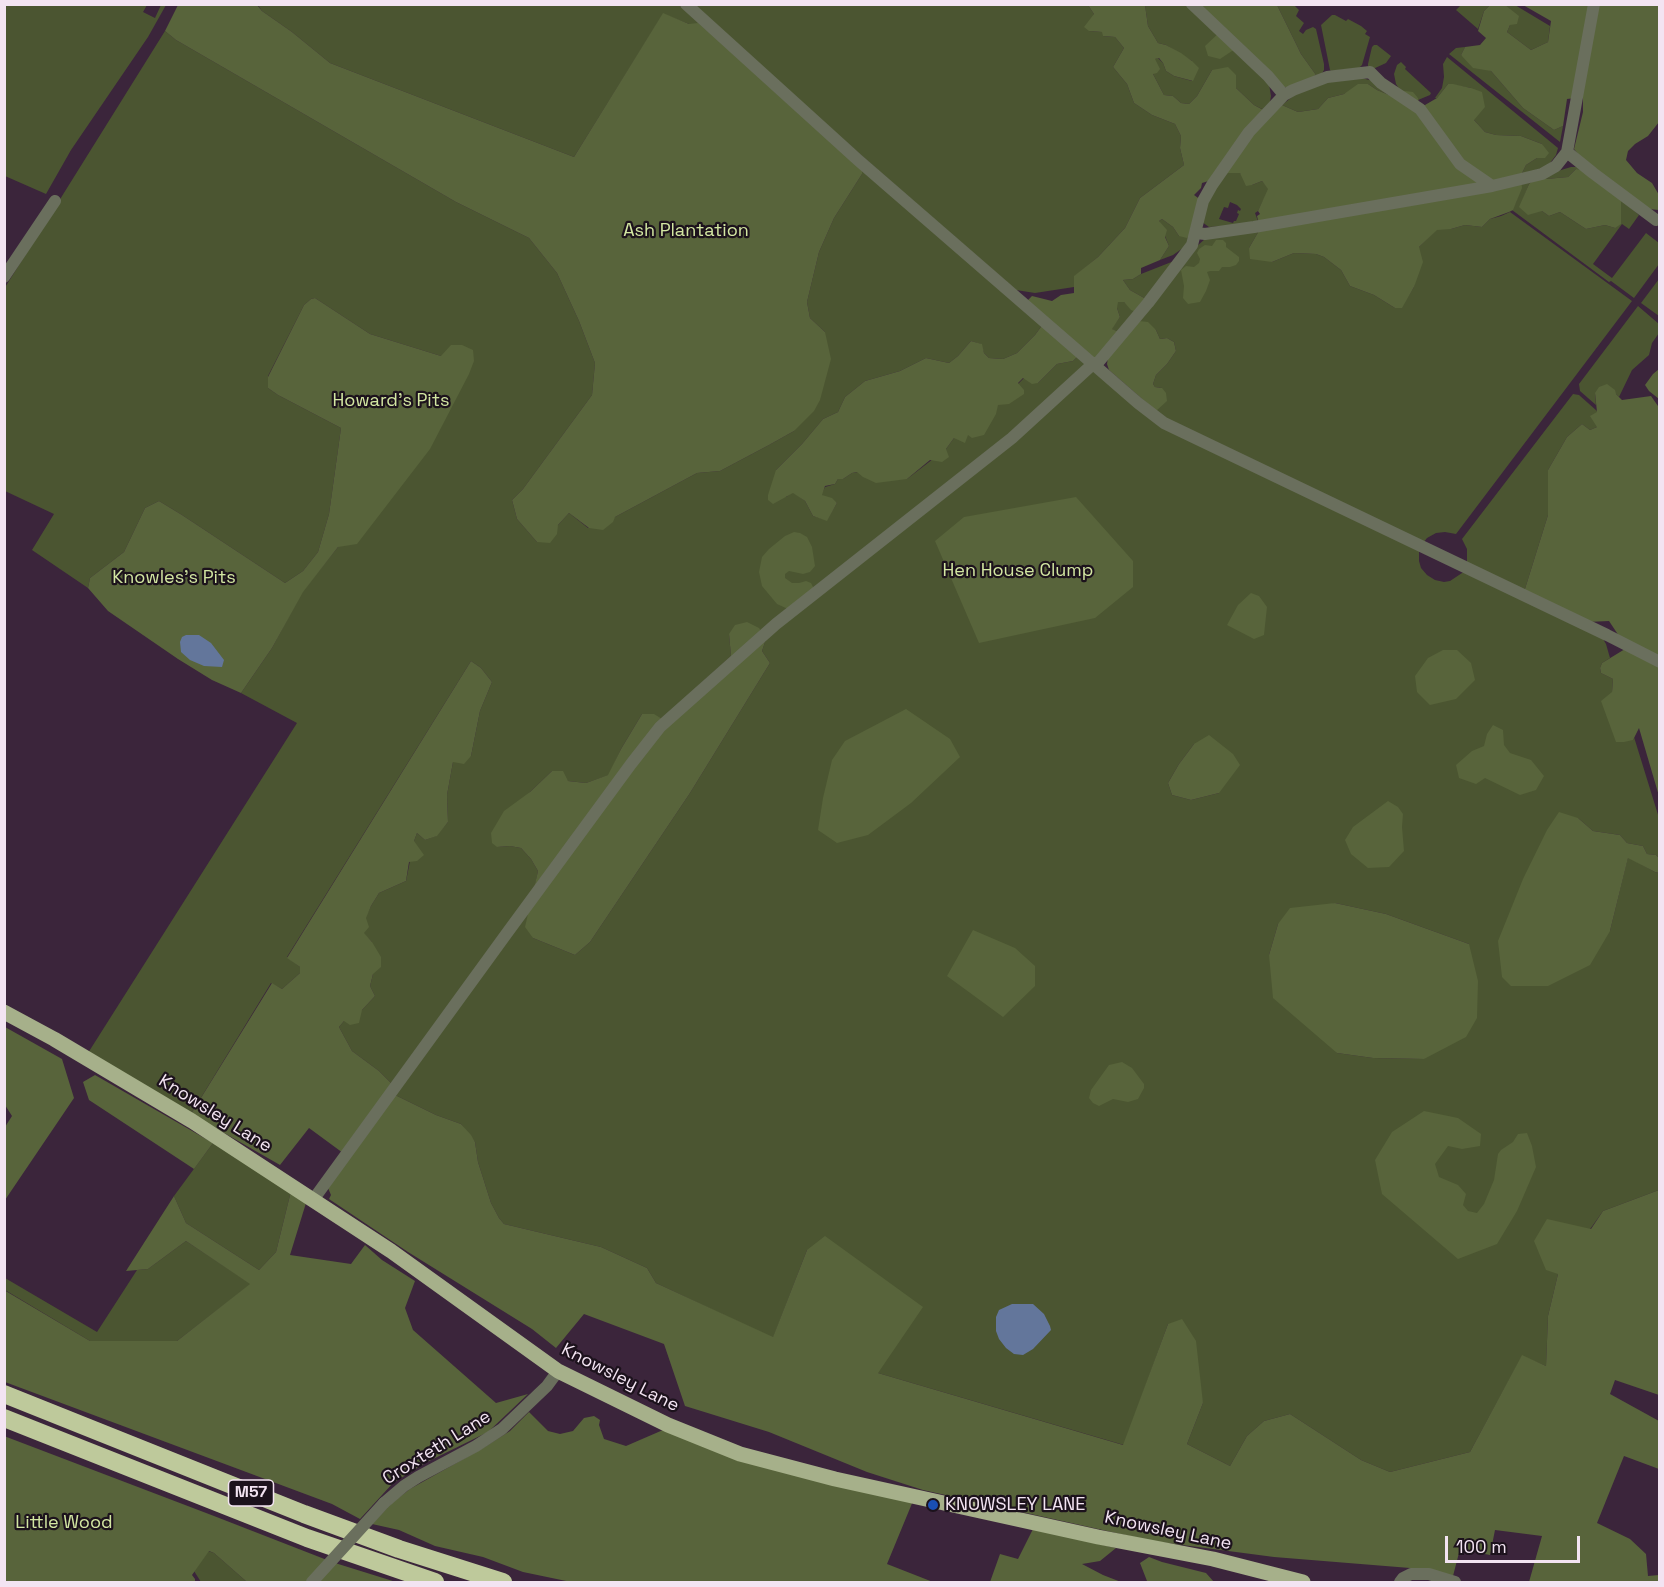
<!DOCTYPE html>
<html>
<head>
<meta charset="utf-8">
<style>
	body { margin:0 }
	#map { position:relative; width:1664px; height:1587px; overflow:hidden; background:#3b253b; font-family:"Space Grotesk",sans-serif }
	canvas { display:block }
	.frame { position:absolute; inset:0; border:6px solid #f3e4f2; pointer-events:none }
	.scale { position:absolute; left:1445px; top:1536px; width:135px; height:27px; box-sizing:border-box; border:3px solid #f3e4f2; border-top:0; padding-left:8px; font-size:18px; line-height:21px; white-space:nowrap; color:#f3e4f2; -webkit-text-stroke:4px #1c121c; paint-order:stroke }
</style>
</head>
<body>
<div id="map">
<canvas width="1664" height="1587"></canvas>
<div class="frame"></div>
<div class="scale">100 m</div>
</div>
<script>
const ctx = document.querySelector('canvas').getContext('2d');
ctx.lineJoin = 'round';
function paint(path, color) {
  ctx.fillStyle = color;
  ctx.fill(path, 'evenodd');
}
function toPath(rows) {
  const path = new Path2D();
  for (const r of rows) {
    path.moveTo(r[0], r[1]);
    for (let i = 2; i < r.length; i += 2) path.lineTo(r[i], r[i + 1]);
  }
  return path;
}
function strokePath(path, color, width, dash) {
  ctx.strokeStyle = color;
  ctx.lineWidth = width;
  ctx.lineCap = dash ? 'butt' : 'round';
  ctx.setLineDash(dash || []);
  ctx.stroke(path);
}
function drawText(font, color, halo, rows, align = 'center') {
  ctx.font = font + ' "Space Grotesk",sans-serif';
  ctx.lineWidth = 4.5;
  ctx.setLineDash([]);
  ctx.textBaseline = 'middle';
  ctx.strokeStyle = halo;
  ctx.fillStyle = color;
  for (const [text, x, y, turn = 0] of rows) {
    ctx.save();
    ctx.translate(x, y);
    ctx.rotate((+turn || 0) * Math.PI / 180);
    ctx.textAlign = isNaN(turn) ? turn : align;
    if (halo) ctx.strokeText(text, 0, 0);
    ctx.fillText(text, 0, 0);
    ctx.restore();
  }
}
paint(toPath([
	[257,4,679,5,750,66,689,24,663,14,574,157,330,63,292,32,262,11],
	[4,5,147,5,143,12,155,18,161,5,166,5,148,37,71,150,46,194,5,176],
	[691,5,1088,5,1094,14,1089,31,1103,32,1103,36,1115,37,1124,48,1113,67,1127,84,1134,103,1152,115,1175,124,1181,136,1180,148,1184,165,1140,198,1125,228,1098,257,1075,276,1074,287,1035,293,1016,290,903,192],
	[1145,5,1189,5,1269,84,1271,96,1270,102,1266,111,1254,105,1236,88,1236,75,1212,70,1197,96,1189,104,1181,103,1173,96,1164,95,1153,74,1155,59,1158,58,1163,63,1166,71,1174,76,1192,81,1192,61,1166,45,1158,43,1148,26],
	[1277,5,1294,5,1299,10,1296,16,1304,23,1299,31,1303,34,1306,30,1313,27,1316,29,1324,64,1324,70,1321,75,1316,75,1301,54],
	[1461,5,1490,5,1484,11,1478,29,1456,10],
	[1505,5,1515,5,1550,26,1548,42,1531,50,1507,32,1510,25],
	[1332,15,1335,15,1346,21,1348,19,1361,26,1367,31,1365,34,1370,37,1362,65,1359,68,1331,71,1330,70,1321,25],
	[165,31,176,40,456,202,529,238,557,273,579,321,595,363,592,395,523,489,512,500,517,519,537,542,558,525,569,513,588,528,615,517,697,473,720,471,769,445,794,431,825,332,810,318,807,302,819,252,834,218,862,174,862,167,1043,324,1035,335,1017,353,1003,359,989,358,984,353,981,344,971,341,958,356,949,363,926,358,900,371,865,381,845,397,838,412,823,419,802,444,776,470,786,497,793,492,805,501,813,516,827,520,837,503,821,495,825,487,835,484,838,479,843,479,852,473,858,472,907,479,946,449,954,438,968,434,1024,378,1038,383,1057,364,1073,361,1079,355,1086,366,1048,404,762,633,729,634,731,656,662,719,642,714,621,749,609,775,586,783,568,781,552,771,530,792,497,847,510,846,521,848,531,859,538,871,533,895,393,1085,379,1071,352,1051,339,1027,344,1021,362,1010,375,996,370,986,373,974,372,942,363,933,365,918,371,906,379,893,406,881,414,841,417,833,425,840,436,836,448,822,447,795,453,762,471,756,480,711,492,682,481,668,471,661,287,957,300,967,300,973,282,989,271,983,191,1114,88,1053,297,723,241,693,272,648,302,592,338,547,441,356,370,334,315,298,311,299,304,305,268,376,268,388,278,395,341,428,329,514,318,552,303,571,285,583,182,515,159,501,145,508,124,552,90,578,88,588,32,550,54,514,5,491,4,289],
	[1374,45,1377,45,1391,56,1386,63,1373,69,1368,66,1368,64,1372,47],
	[1465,47,1461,55,1491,71,1523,108,1554,130,1563,126,1560,142,1449,54,1456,48],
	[1447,57,1558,148,1556,155,1550,163,1545,167,1521,175,1526,165,1537,158,1545,158,1542,144,1521,136,1496,135,1485,132,1474,120,1471,88,1448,84,1437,98,1435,98,1442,88,1444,77,1443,64],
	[1401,62,1406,67,1405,69,1431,93,1430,95,1418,100,1418,98,1402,93,1396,84,1394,74,1397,65],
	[1362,78,1373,81,1394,97,1377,90,1368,84,1344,94,1328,98,1318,109,1298,112,1282,105,1297,93,1325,82],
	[1571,167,1576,167,1583,170,1576,169,1568,177,1546,179,1535,178,1529,184,1520,207,1542,211,1549,216,1560,212,1586,229,1605,225,1615,228,1621,199,1639,215,1629,229,1622,224,1593,264,1612,278,1646,233,1659,243,1659,264,1634,298,1611,281,1609,282,1512,210,1516,202,1522,182,1535,178],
	[1224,173,1240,173,1252,185,1262,181,1269,189,1258,211,1255,213,1259,224,1209,227,1202,222,1201,213],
	[1230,202,1237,205,1241,209,1240,211,1238,210,1237,213,1239,214,1236,221,1234,221,1233,223,1219,219,1224,207,1228,208],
	[1510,212,1632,301,1456,534,1445,532,1436,533,1427,538,1423,543,1153,413,1162,388,1155,387,1153,384,1156,375,1167,364,1176,351,1174,342,1167,338,1160,339,1156,330,1139,321,1197,246,1205,239,1260,229,1249,248,1272,262,1294,253,1316,254,1324,257,1341,270,1350,286,1374,295,1395,308,1401,308,1414,287,1419,247,1437,229,1451,229,1465,225,1482,227,1490,219,1501,216],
	[1162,219,1173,227,1179,236,1191,233,1186,246,1173,255,1160,260,1169,246,1159,221],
	[1174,261,1146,299,1130,290,1123,280,1133,279,1141,274],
	[1659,279,1660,314,1659,316,1641,303],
	[1117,302,1124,302,1137,312,1119,332,1111,329,1120,317,1117,308],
	[1638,306,1659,324,1659,333,1652,343,1649,355,1632,370,1619,397,1616,394,1595,393,1596,405,1580,391,1579,384],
	[1092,370,1145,413,1419,549,1419,561,1421,568,1427,575,1435,580,1444,582,1450,581,1465,571,1603,639,1606,644,1610,658,1602,663,1600,668,1601,673,1613,679,1612,692,1633,740,1634,737,1659,818,1659,858,1656,855,1647,854,1643,846,1627,843,1620,835,1593,831,1578,818,1610,931,1628,857,1655,872,1659,873,1659,1190,1603,1211,1558,1274,1548,1316,1546,1366,1522,1356,1470,1452,1390,1472,1361,1460,1290,1414,1264,1421,1247,1436,1230,1466,1187,1444,1203,1403,1168,1324,1124,1445,878,1373,807,1250,773,1338,656,1283,647,1268,601,1247,504,1224,499,1218,491,1203,478,1162,475,1142,461,1124,436,1115,393,1094,530,906,533,938,575,955,590,942,690,793,770,663,762,651,766,639],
	[1194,744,1219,793,1191,800,1172,795,1168,783,1179,764],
	[1335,903,1386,914,1469,944,1424,1059,1373,1058,1337,1053,1269,955,1278,924],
	[1573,394,1579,395,1597,411,1597,427,1590,430,1582,424,1567,437,1548,470,1548,515,1524,592,1467,562,1467,549,1462,539],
	[213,1143,291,1191,276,1252,259,1270,186,1223,174,1196],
	[186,1241,251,1284,177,1341,90,1341,5,1290,5,1278,97,1332,137,1270,148,1269],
	[208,1551,214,1553,247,1582,201,1582,194,1571]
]), '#4b5531');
paint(toPath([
	[178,5,257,5,262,11,292,32,330,63,574,157,663,13,689,24,698,23,862,166,862,174,834,218,819,252,807,302,810,318,825,332,831,359,820,400,814,411,794,431,769,445,720,471,697,473,615,517,613,522,603,530,589,528,569,513,558,525,557,534,550,543,537,542,517,519,512,500,523,489,592,395,595,363,579,321,557,273,529,238,456,202,176,40,165,31],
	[1088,5,1145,5,1148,26,1158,43,1166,45,1181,53,1192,61,1199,68,1193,81,1174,76,1166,71,1163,63,1159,58,1155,59,1160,69,1157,73,1153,74,1164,95,1173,96,1181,103,1189,104,1197,96,1212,70,1228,67,1236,75,1236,88,1254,105,1271,114,1282,105,1298,112,1318,109,1328,98,1344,94,1358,84,1368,84,1377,90,1394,97,1405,91,1413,92,1418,98,1419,104,1425,105,1437,98,1448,84,1453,84,1471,88,1482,92,1485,107,1474,120,1485,132,1496,135,1521,136,1542,144,1549,153,1545,158,1537,158,1526,165,1521,175,1522,188,1513,210,1509,212,1490,219,1482,227,1465,225,1451,229,1437,230,1419,247,1423,262,1414,287,1402,308,1395,308,1374,295,1350,286,1341,270,1324,257,1316,254,1294,253,1272,262,1250,259,1249,248,1260,229,1257,216,1260,214,1258,211,1268,189,1262,181,1252,185,1246,186,1240,173,1225,173,1212,180,1202,183,1201,188,1194,195,1205,203,1191,233,1187,238,1179,236,1173,227,1162,219,1159,221,1167,230,1165,237,1169,246,1160,260,1141,268,1141,274,1133,279,1123,280,1130,290,1146,299,1141,314,1131,310,1124,302,1118,302,1117,308,1120,317,1112,329,1119,332,1139,321,1148,322,1156,330,1160,339,1167,338,1174,342,1176,351,1167,364,1156,375,1153,384,1155,387,1162,388,1166,393,1167,401,1156,411,1109,370,1107,364,1108,357,1098,360,1078,356,1073,361,1057,364,1038,383,1032,384,1023,378,1018,383,1024,390,1024,394,1009,404,998,405,996,414,984,435,972,438,968,435,965,443,954,438,946,449,949,457,942,462,930,460,907,479,876,483,863,477,857,472,852,473,843,479,838,479,835,484,825,486,822,495,832,498,837,503,827,521,813,516,805,501,793,493,773,504,768,500,768,495,776,470,802,444,823,419,838,412,845,397,865,381,900,371,926,358,949,363,958,356,971,341,982,344,984,353,989,358,1003,359,1017,353,1035,335,1046,320,1026,302,1032,296,1052,301,1061,295,1074,293,1074,276,1098,257,1125,228,1140,198,1184,165,1180,148,1181,136,1175,124,1152,115,1134,103,1127,84,1113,67,1124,48,1115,37,1103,36,1102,32,1089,31,1084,27,1094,14],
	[1194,5,1277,5,1301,54,1316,75,1297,87,1283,87,1235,49,1220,59,1208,56,1205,46,1221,31],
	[1490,5,1505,5,1519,16,1517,24,1510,25,1507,32,1531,50,1548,42,1551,21,1523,5,1659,5,1659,122,1648,136,1635,144,1628,151,1626,160,1637,173,1652,183,1659,195,1659,210,1649,209,1621,200,1621,224,1615,228,1605,225,1586,229,1560,212,1549,216,1542,211,1528,215,1519,207,1529,184,1535,178,1546,179,1568,177,1576,169,1586,170,1587,165,1574,149,1583,112,1583,97,1567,99,1563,126,1554,130,1523,108,1491,71,1473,68,1461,55,1465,47,1480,45,1486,38,1478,31,1484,11],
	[1216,240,1223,240,1226,243,1226,247,1239,257,1239,261,1236,265,1230,267,1222,267,1219,271,1210,271,1207,272,1210,280,1206,291,1200,302,1188,304,1183,298,1184,286,1181,270,1186,266,1194,267,1199,263,1200,259,1197,253,1199,249,1205,245,1212,246],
	[315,298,370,334,441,356,451,345,462,345,473,350,474,361,469,374,430,449,357,544,338,547,303,592,272,648,241,693,212,680,178,659,108,611,88,588,90,578,124,552,145,508,159,501,182,515,285,583,303,571,318,552,329,514,341,428,278,395,268,388,268,377,304,305,311,299],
	[1659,369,1659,399,1649,391,1645,385,1653,374],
	[1607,384,1615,390,1616,394,1622,400,1651,396,1658,406,1660,405,1659,796,1639,728,1633,740,1624,742,1616,742,1601,701,1612,692,1613,679,1601,673,1600,668,1602,663,1625,649,1619,636,1609,621,1587,622,1524,592,1548,515,1548,470,1567,437,1582,424,1590,430,1597,427,1590,416,1597,412,1595,393,1599,387],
	[1076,497,1133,561,1133,587,1095,618,979,643,935,541,964,517],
	[794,532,800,533,807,537,812,547,815,566,810,572,803,574,789,571,785,574,785,578,792,583,799,583,806,581,811,583,814,589,788,609,777,604,762,586,759,572,762,557,769,549,785,536],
	[1251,593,1259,596,1267,607,1264,635,1254,639,1227,625,1238,605],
	[747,622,759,628,766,639,762,651,770,663,690,793,590,942,575,955,533,938,525,927,538,871,531,859,521,848,510,846,497,847,492,843,491,833,504,811,530,792,552,771,563,771,568,781,586,783,608,775,621,749,642,714,654,714,662,719,731,656,729,634,735,625],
	[1443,650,1457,650,1471,663,1475,680,1456,699,1430,705,1417,692,1415,676,1428,658],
	[471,661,481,668,492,682,480,711,471,756,464,764,453,762,447,795,448,822,437,836,425,840,417,833,414,841,424,855,417,861,409,862,406,881,379,893,371,906,366,918,369,927,364,933,372,942,381,957,381,967,373,974,370,986,375,996,362,1010,359,1023,350,1025,344,1021,339,1027,352,1051,379,1071,393,1085,343,1153,309,1128,280,1165,191,1114,272,983,282,989,300,973,300,967,287,958],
	[906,709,950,739,960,757,911,803,868,835,837,843,818,830,823,798,832,760,845,741],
	[1493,725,1503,730,1504,745,1510,753,1531,760,1544,776,1536,790,1520,795,1485,778,1476,784,1459,778,1456,765,1472,751,1484,746,1487,734],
	[1209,735,1233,754,1240,765,1219,793,1191,800,1172,795,1168,783,1179,764,1194,744],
	[1388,801,1398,807,1403,814,1402,827,1404,851,1389,867,1368,868,1351,854,1345,840,1353,827],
	[1559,812,1578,818,1593,831,1620,835,1627,843,1643,846,1647,854,1656,855,1659,858,1659,873,1655,872,1628,858,1610,931,1590,965,1548,986,1511,986,1502,977,1498,941,1523,879,1547,830],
	[1335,903,1386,914,1469,944,1478,981,1477,1018,1466,1037,1424,1059,1373,1058,1337,1053,1273,998,1269,955,1278,924,1290,908],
	[973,930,1015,948,1035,966,1035,986,1003,1017,947,976],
	[5,1027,62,1059,74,1098,5,1200,5,1127,12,1116,5,1105],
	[1122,1062,1132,1068,1144,1084,1144,1088,1138,1099,1128,1102,1113,1099,1099,1106,1093,1103,1089,1098,1091,1090,1109,1065],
	[95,1075,213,1143,194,1169,89,1100,83,1082],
	[393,1094,436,1115,461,1124,471,1135,475,1142,478,1162,491,1203,499,1218,504,1224,601,1247,647,1268,656,1283,773,1337,807,1250,825,1236,923,1307,878,1373,1123,1445,1168,1324,1182,1319,1196,1341,1203,1403,1187,1444,1230,1466,1247,1436,1264,1421,1290,1414,1361,1460,1390,1472,1470,1452,1522,1355,1546,1366,1548,1316,1558,1274,1546,1270,1534,1241,1547,1219,1591,1229,1603,1211,1659,1190,1659,1395,1615,1380,1610,1394,1659,1421,1659,1469,1624,1456,1597,1523,1630,1539,1646,1554,1648,1576,1659,1575,1659,1582,1529,1582,1542,1536,1495,1530,1490,1555,1460,1549,1453,1576,1410,1568,1274,1557,1152,1541,923,1490,867,1472,769,1432,685,1406,664,1344,584,1314,556,1348,532,1329,408,1252,329,1199,331,1195,328,1188],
	[1424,1111,1458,1118,1481,1134,1480,1146,1462,1149,1448,1146,1435,1164,1439,1177,1458,1185,1466,1194,1463,1205,1468,1211,1477,1213,1484,1204,1494,1180,1498,1154,1501,1150,1513,1142,1518,1134,1527,1133,1532,1146,1536,1167,1517,1211,1497,1244,1458,1259,1382,1194,1375,1160,1392,1132],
	[291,1191,306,1203,290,1255,351,1264,365,1245,382,1260,415,1281,405,1308,413,1330,496,1403,528,1394,488,1432,425,1463,393,1483,360,1519,332,1504,5,1382,4,1290,90,1341,177,1341,250,1284,186,1241,148,1269,126,1271,174,1196,186,1223,259,1270,276,1252],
	[529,1412,548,1431,560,1434,573,1431,584,1418,594,1416,600,1420,599,1425,604,1439,626,1446,663,1430,913,1501,887,1564,933,1582,571,1582,523,1572,483,1557,435,1546,399,1530,372,1524,392,1503,410,1489,483,1448,510,1431],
	[4,1436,214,1516,327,1560,308,1582,247,1582,214,1553,209,1551,192,1575,195,1579,195,1582,5,1582],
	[1033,1529,1116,1548,1100,1561,1082,1564,1103,1575,1121,1582,990,1582,1000,1554,1018,1559],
	[1149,1557,1162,1562,1206,1573,1214,1582,1146,1582,1147,1581,1140,1563],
	[335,1563,396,1582,318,1582]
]), '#58643b');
paint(toPath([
	[186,635,199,635,211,643,224,660,222,667,204,666,190,660,181,652,180,642,182,637],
	[1012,1304,1033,1304,1044,1314,1050,1326,1051,1330,1033,1349,1023,1355,1014,1354,1006,1348,999,1339,996,1331,996,1317,999,1310]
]), '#63769b');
strokePath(toPath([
	[686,4,858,160,1138,403,1164,423,1607,635,1660,662],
	[1192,4,1268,76,1284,95],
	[1567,152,1593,173,1656,220],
	[1196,233,1205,234,1254,227,1492,186],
	[4,277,55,201],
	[1096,365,1148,303,1192,245,1203,201,1212,185,1249,132,1284,95,1293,90,1327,77,1370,72,1381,83,1420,109,1460,164,1492,186,1542,174,1556,166,1567,152,1594,4],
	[313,1200,507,933,631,764,660,727,776,624,1012,438,1094,363],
	[384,1503,404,1486,418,1477,476,1446,502,1429,547,1386,558,1371],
	[1400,1582,1403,1578,1411,1574,1429,1574,1455,1582]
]), '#6a6f5d', 12);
strokePath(toPath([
	[4,1012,54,1039,192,1121,391,1251,558,1371,668,1425,740,1454,835,1479,1098,1537,1213,1559,1303,1582]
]), '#a6b08a', 15);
strokePath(toPath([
	[4,1394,304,1514,399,1549,503,1582],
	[4,1418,307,1538,435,1582]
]), '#bec99b', 18);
strokePath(toPath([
	[312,1582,384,1503]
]), '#6a6f5d', 12);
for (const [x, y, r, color] of [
	[933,1505,6,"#1a4fb4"]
]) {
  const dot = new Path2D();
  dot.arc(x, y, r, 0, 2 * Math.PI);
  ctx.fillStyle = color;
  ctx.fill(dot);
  strokePath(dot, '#1c121c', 2);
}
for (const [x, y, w] of [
	[251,1493,45]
]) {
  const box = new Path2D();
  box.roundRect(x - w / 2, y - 13, w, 26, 4.5);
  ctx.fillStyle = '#1c121c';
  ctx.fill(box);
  strokePath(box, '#f3e4f2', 1.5);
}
drawText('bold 16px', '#f3e4f2', null, [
	["M57",251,1493]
]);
drawText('18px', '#d3e7a2', '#1c121c', [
	["Ash Plantation",686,231],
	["Howard's Pits",391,401],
	["Hen House Clump",1018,571],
	["Knowles's Pits",174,578],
	["Little Wood",64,1523]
]);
drawText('18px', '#f3e4f2', '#1c121c', [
	["Knowsley Lane",215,1114,32],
	["Knowsley Lane",620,1378,27],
	["Croxteth Lane",437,1448,-32],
	["Knowsley Lane",1168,1531,12]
]);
drawText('18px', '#f3e4f2', '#1c121c', [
	["KNOWSLEY LANE",945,1505]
], 'left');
</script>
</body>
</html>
